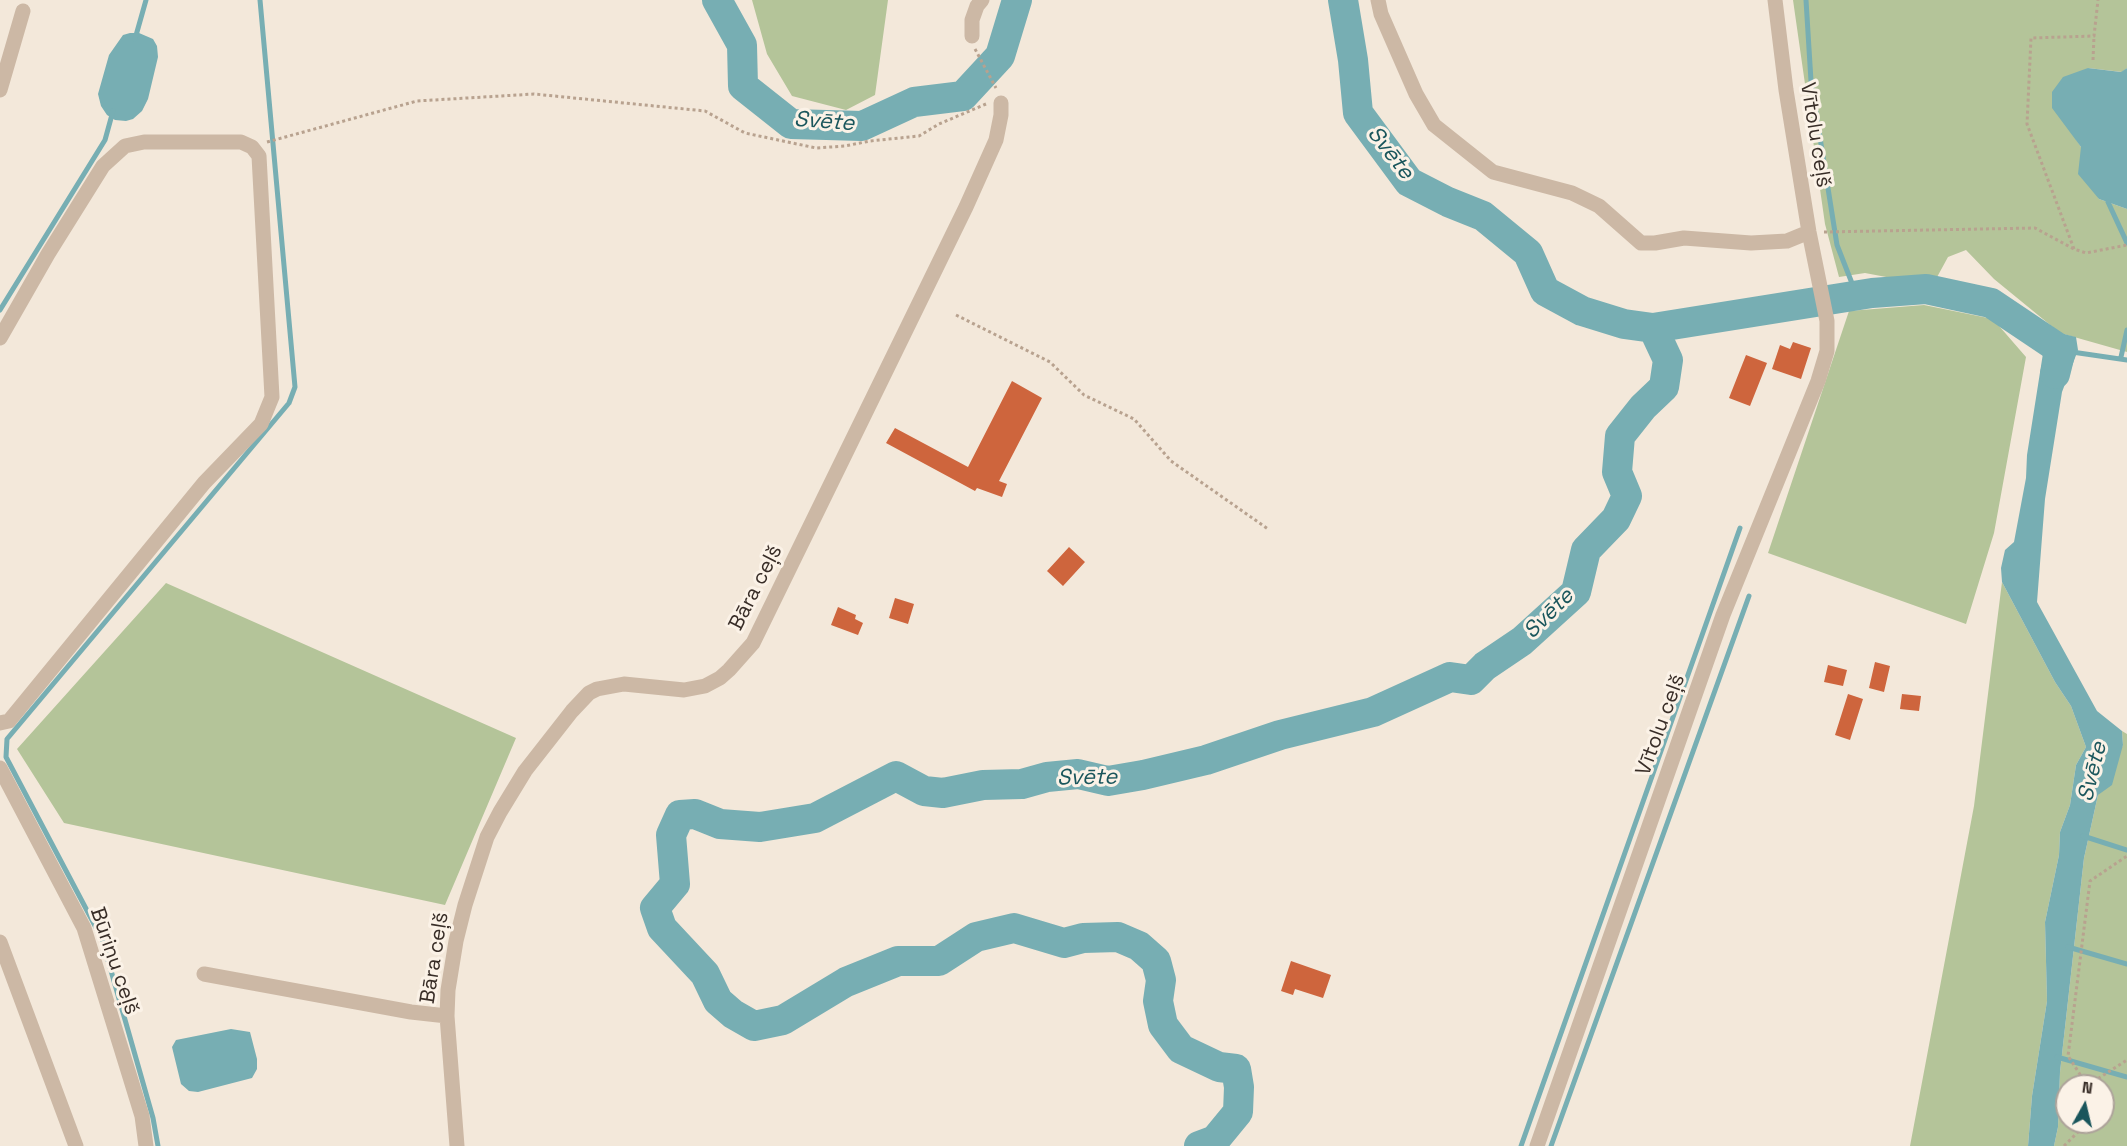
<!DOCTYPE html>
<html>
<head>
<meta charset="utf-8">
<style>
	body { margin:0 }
	#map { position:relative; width:2127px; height:1146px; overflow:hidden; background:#f3e8da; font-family:"Space Grotesk",sans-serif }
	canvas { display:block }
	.north { position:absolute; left:2055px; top:1074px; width:60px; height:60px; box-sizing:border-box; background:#fbf2e7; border:2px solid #ada39a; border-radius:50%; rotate:8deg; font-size:16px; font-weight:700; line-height:24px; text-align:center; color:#382d27 }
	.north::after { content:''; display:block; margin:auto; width:21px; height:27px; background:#1a565c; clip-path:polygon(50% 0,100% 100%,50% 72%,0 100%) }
</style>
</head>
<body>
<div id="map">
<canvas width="2127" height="1146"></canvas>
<div class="north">N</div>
</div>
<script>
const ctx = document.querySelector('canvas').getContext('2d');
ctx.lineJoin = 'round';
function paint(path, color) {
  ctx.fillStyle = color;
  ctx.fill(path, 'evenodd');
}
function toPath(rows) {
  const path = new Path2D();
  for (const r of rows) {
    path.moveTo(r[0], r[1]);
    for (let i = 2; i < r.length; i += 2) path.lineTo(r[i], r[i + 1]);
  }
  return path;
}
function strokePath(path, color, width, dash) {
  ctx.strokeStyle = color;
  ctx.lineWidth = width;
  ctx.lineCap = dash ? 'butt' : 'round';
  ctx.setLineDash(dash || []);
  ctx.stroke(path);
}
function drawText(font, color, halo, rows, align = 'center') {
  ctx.font = font + ' "Space Grotesk",sans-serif';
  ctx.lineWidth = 6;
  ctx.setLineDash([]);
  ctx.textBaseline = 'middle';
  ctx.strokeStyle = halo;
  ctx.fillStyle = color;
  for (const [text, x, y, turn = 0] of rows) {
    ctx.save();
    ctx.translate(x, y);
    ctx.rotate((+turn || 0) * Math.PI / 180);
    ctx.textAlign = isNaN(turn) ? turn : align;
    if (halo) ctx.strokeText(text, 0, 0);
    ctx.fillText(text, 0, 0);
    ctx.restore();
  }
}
paint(toPath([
	[752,0,888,0,875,95,846,110,792,96,767,54],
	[1793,0,2127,0,2127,68,2122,72,2088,68,2072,133,2081,147,2099,199,2127,209,2127,352,2060,333,1994,279,1966,250,1948,257,1936,279,1902,280,1865,273,1839,277,1825,224],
	[1924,305,1993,319,2026,357,1994,533,1966,624,1768,553,1849,311],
	[2002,582,2055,682,2071,706,2086,747,2076,765,2070,805,2060,832,2059,855,2045,922,2047,1001,2032,1096,2028,1146,1910,1146,1974,806],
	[166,583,516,738,445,905,64,823,17,749],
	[2122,731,2127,734,2127,1146,2054,1146,2058,1127,2060,1072,2084,858,2098,795,2123,745],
	[2067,1086,2103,1086,2103,1122,2067,1122]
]), '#b4c499');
paint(toPath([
	[130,33,139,33,153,39,157,46,158,57,148,99,142,111,133,119,126,121,115,120,107,115,101,106,98,94,109,55,123,35],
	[2088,68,2121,72,2127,68,2127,209,2099,199,2078,174,2081,147,2052,108,2052,92,2063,77],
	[2060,333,2076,337,2078,350,2062,392,2045,499,2037,602,2097,711,2122,731,2123,745,2112,785,2098,795,2084,858,2060,1072,2058,1127,2054,1146,2028,1146,2032,1096,2047,1001,2045,922,2059,855,2060,832,2070,805,2076,765,2086,747,2071,706,2055,682,2002,582,2001,568,2005,550,2014,542,2026,478,2027,455,2044,347,2048,337],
	[231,1029,250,1032,257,1059,257,1069,252,1078,198,1092,189,1091,181,1084,172,1047,176,1040]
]), '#77aeb3');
strokePath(toPath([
	[1806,0,1811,81,1837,245,1857,296],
	[135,39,146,0],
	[2108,202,2127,243],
	[0,310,105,140,113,111],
	[2072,352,2127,360],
	[2121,357,2127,330],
	[2083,836,2127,850],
	[2068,947,2127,964],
	[2057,1057,2127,1077],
	[158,1146,153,1118,102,939,6,757,7,739,289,403,295,387,260,0],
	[1521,1146,1740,528],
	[1551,1146,1749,596]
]), '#77aeb3', 5);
strokePath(toPath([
	[717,0,742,45,743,86,791,124,862,126,914,102,963,96,1000,56,1017,0],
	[1653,328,1872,293,1926,289,1991,303,2061,350,2055,374],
	[1199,1146,1215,1140,1238,1112,1239,1087,1236,1069,1219,1067,1181,1049,1163,1025,1158,1001,1161,980,1156,961,1139,946,1118,937,1083,938,1064,943,1014,928,976,937,939,961,898,961,846,982,783,1020,754,1026,733,1014,718,1001,705,974,662,928,655,908,675,884,671,835,680,815,695,814,720,824,760,827,815,818,896,776,924,791,943,793,983,785,1022,784,1047,777,1078,774,1108,781,1143,775,1206,760,1280,735,1373,712,1450,677,1471,680,1485,666,1522,641,1576,592,1586,550,1616,519,1627,496,1617,472,1620,436,1643,407,1664,387,1668,360,1653,328,1624,324,1582,311,1545,291,1528,253,1483,216,1448,202,1409,182,1358,113,1353,60,1343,0]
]), '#77aeb3', 30);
paint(toPath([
	[1793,342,1811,348,1801,379,1772,369,1780,345,1790,349],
	[1746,355,1767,363,1750,406,1729,398],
	[1012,381,1042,398,999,481,1007,484,1002,497,977,488,975,491,886,443,895,428,968,467],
	[1069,547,1085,562,1063,586,1047,571],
	[895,598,914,604,908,624,889,618],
	[838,607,856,615,855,619,863,623,858,635,831,625],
	[1875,662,1890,666,1884,692,1869,688],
	[1828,665,1847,670,1843,686,1824,682],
	[1848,694,1863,699,1850,740,1835,735],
	[1902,694,1921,696,1919,711,1900,709],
	[1291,961,1331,975,1323,998,1295,989,1293,995,1281,991]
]), '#ce653d');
strokePath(toPath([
	[975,49,996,88],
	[2093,60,2094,36],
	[267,142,417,101,534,94,705,111,745,133,816,148,845,146,870,141,919,136,939,124,986,104],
	[1824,232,2035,228,2074,249,2086,253,2127,245],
	[2074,249,2027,124,2031,38,2094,36,2098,0],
	[956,315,1050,362,1084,395,1134,419,1171,461,1268,529],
	[2087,1085,2068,1056,2090,881,2127,856],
	[2088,1085,2127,1060],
	[2064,1146,2088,1122]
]), '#b8a28f', 3, [3, 3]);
strokePath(toPath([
	[1378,0,1381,14,1416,94,1434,125,1493,172,1572,193,1599,206,1641,243,1655,243,1684,238,1751,243,1787,241,1809,232],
	[972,36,972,20,977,6,982,0],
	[0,90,23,11],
	[0,338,48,254,103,166,125,146,144,142,241,142,252,147,259,156,272,397,261,424,204,483,9,721,0,723],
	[0,768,84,928,142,1116,146,1146],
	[0,942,76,1146],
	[204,974,411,1012,447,1016],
	[457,1146,447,1016,448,990,456,941,465,905,487,837,500,812,525,771,572,711,589,693,597,689,624,684,684,690,705,686,720,678,729,670,753,643,966,207,996,140,1001,115,1001,103],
	[1537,1146,1723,615,1818,381,1827,351,1827,321,1809,232,1786,90,1775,0]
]), '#ccb8a5', 15);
drawText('21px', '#382d27', '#fbf2e7', [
	["Vītolu ceļš",1815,135,81],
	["Bāra ceļš",756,588,-63],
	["Vītolu ceļš",1661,725,-70],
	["Bāra ceļš",435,958,-81],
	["Būriņu ceļš",114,961,71]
]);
drawText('italic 22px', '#1a565c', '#fbf2e7', [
	["Svēte",824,122,4],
	["Svēte",1390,153,52],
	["Svēte",1549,614,-45],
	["Svēte",2093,772,-76],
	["Svēte",1087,778,-1]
]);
</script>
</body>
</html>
